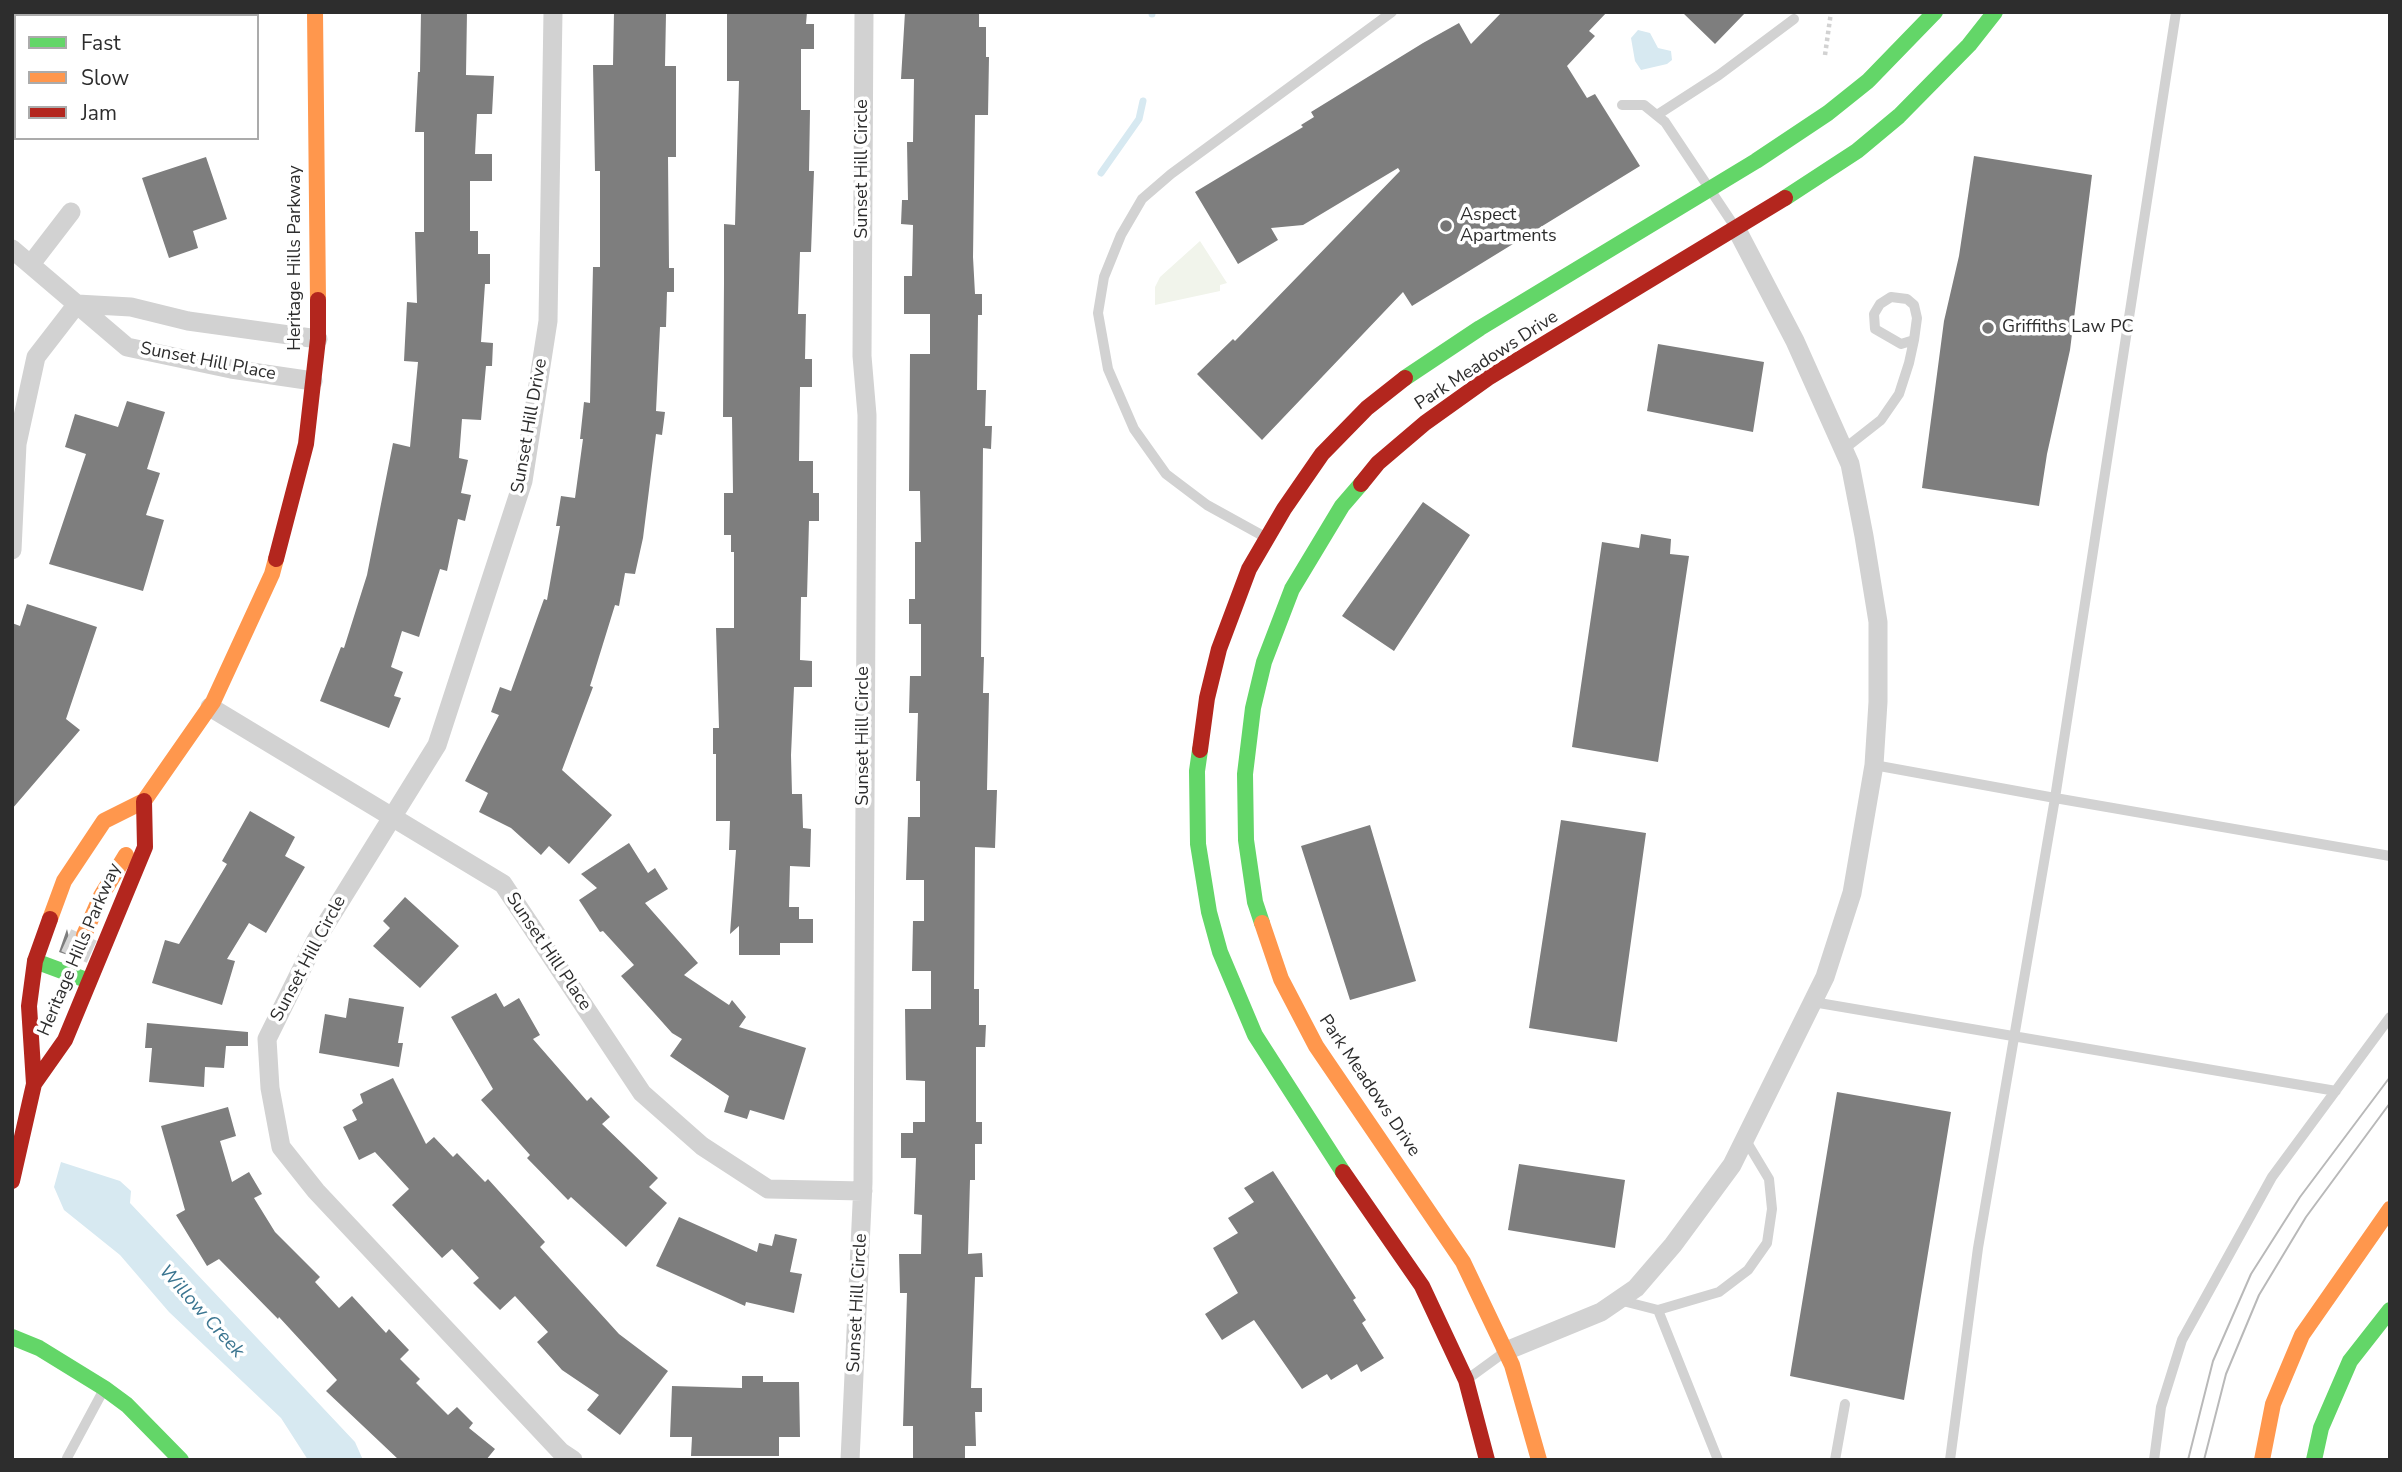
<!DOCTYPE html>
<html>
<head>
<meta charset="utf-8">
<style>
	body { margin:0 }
	#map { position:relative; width:2402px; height:1472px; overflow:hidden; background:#fff; font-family:"Nunito Sans",sans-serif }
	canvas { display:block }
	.frame { position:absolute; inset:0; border:14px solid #2d2d2d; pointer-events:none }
	.legend { position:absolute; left:14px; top:14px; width:245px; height:126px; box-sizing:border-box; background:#fff; border:2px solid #ababab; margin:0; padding:9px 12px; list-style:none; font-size:21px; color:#2d2d2d }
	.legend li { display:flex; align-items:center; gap:14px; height:35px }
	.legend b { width:35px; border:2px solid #ababab }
</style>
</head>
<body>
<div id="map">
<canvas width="2402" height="1472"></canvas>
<div class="frame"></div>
<ul class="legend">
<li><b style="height:9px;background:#63d668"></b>Fast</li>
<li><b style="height:9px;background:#ff974d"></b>Slow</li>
<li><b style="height:9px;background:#b3261e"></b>Jam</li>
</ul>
</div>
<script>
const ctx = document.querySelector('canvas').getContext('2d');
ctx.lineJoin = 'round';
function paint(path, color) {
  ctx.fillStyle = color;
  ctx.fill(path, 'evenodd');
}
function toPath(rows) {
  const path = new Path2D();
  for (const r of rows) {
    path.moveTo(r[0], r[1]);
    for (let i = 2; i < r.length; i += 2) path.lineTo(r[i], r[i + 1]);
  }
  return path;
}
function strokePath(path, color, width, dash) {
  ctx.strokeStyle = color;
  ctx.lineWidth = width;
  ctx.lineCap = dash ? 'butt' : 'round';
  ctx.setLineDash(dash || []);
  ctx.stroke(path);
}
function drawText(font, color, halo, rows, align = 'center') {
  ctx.font = font + ' "Nunito Sans",sans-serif';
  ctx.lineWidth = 7;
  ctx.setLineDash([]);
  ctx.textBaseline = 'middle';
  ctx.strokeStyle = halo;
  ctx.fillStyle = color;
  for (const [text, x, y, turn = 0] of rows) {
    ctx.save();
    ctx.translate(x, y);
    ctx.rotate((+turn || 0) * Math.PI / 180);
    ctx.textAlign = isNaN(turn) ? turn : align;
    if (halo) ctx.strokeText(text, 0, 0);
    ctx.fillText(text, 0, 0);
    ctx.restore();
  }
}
paint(toPath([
	[1200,241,1227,283,1220,285,1220,291,1155,305,1155,287,1160,277]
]), '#f1f4eb');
paint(toPath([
	[1638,30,1650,33,1658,48,1671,51,1672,60,1667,64,1641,70,1635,61,1631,38],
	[61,1162,120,1181,131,1191,130,1203,355,1442,363,1460,308,1460,281,1418,169,1312,120,1255,64,1210,54,1187]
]), '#d7e9f1');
strokePath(toPath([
	[1152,14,1152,12],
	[1101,173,1139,119,1143,101]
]), '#d7e9f1', 7);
paint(toPath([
	[421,12,467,12,466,75,494,76,492,114,477,114,475,154,492,154,492,181,470,181,470,231,478,231,478,254,490,254,490,284,485,284,481,342,493,343,492,366,486,366,481,420,462,419,459,458,468,460,461,493,471,495,465,521,458,519,447,571,440,569,419,637,402,631,391,667,403,672,394,696,401,698,389,728,320,701,341,647,344,648,367,575,393,443,410,447,418,362,404,361,407,302,417,303,415,232,424,232,424,132,415,132,418,72,420,72],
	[614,12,666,14,665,66,676,66,676,157,668,157,669,268,674,268,674,292,667,292,666,327,660,327,656,411,665,412,662,435,656,434,643,538,635,574,625,573,619,606,615,605,590,686,593,687,562,770,612,815,569,864,549,846,541,855,511,828,479,812,488,793,465,781,499,715,491,712,500,687,511,691,544,599,547,600,560,526,556,526,561,496,575,498,583,439,580,439,584,402,590,403,593,267,600,267,600,171,595,171,593,65,613,65],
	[727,12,807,12,806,24,814,24,814,49,801,49,801,110,810,110,809,171,814,171,811,252,800,252,798,314,806,314,805,359,812,359,812,387,800,387,799,461,813,461,813,493,819,493,819,521,809,521,807,597,801,597,800,660,812,661,812,687,794,687,791,755,792,794,802,794,803,828,811,829,810,867,790,866,789,907,799,907,799,919,813,919,813,943,780,943,780,955,739,955,739,926,730,934,736,850,729,850,730,821,716,821,716,754,713,754,713,728,719,728,716,628,734,628,734,552,731,552,731,535,724,535,724,493,733,493,732,417,723,417,724,283,724,224,735,225,739,81,727,81],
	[905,12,979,12,979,27,986,27,986,57,989,57,988,115,975,115,973,257,975,294,982,294,982,315,978,315,977,390,986,390,985,426,992,426,991,449,983,448,981,657,984,657,983,693,989,693,987,790,997,790,995,848,975,847,974,989,979,989,979,1025,986,1025,985,1047,976,1047,976,1122,982,1122,982,1144,975,1144,975,1180,970,1180,968,1254,982,1253,983,1277,975,1277,971,1388,982,1388,982,1412,975,1412,976,1446,965,1446,965,1460,913,1460,913,1426,903,1426,907,1293,900,1293,899,1254,921,1254,922,1215,914,1214,916,1158,901,1158,901,1133,913,1133,913,1122,925,1122,925,1081,906,1080,905,1009,931,1009,931,971,912,971,913,921,924,921,924,880,906,880,908,817,920,817,920,781,916,781,918,713,909,713,910,676,921,676,921,624,909,624,909,599,915,599,915,542,921,542,920,491,909,491,910,354,930,354,930,314,904,314,904,276,912,276,913,225,901,224,902,200,908,200,907,142,913,142,914,79,901,79],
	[1502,12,1607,12,1589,31,1595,36,1567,66,1587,98,1595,94,1640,166,1412,306,1403,292,1262,440,1197,374,1233,339,1235,341,1400,171,1398,168,1303,225,1271,228,1278,240,1238,264,1195,192,1303,127,1301,125,1314,117,1311,112,1423,43,1459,23,1471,44],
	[1682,12,1746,12,1715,44],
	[1974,156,2092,175,2070,350,2047,454,2039,506,1922,488,1944,321,1959,256],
	[206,157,227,219,193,231,198,248,169,258,142,178],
	[1658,344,1764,362,1753,432,1647,411],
	[127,401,165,412,147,469,160,473,146,515,164,520,143,591,49,564,86,454,65,447,75,414,118,427],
	[1423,502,1470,535,1394,651,1342,616],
	[1641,534,1671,539,1670,554,1689,556,1658,762,1572,747,1602,542,1639,548],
	[27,604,97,627,66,719,80,730,12,809,12,623,20,626],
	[250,811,295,837,285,856,305,867,266,933,249,923,227,959,235,961,222,1005,152,983,165,940,179,944,227,864,222,861],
	[1561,820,1646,833,1617,1042,1529,1028],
	[1370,825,1416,981,1350,1000,1301,846],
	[629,843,648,873,655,868,668,889,645,903,698,963,684,975,729,1005,732,1000,746,1017,739,1027,806,1048,784,1120,750,1110,747,1119,724,1112,729,1096,670,1056,682,1039,672,1033,621,976,634,965,603,931,600,932,579,900,597,888,581,874],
	[405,897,459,946,420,988,373,946,390,928,383,921],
	[67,929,71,945,84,951,80,959,59,952],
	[496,993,504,1007,519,998,540,1035,533,1039,587,1101,591,1097,610,1117,602,1124,658,1178,649,1187,667,1203,626,1247,571,1197,568,1200,527,1158,530,1155,481,1100,493,1089,451,1017],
	[349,998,404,1007,398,1043,403,1043,399,1067,319,1053,325,1014,346,1018],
	[147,1023,248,1032,248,1046,226,1046,224,1068,205,1067,204,1087,149,1082,152,1048,145,1048],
	[393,1078,426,1144,434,1137,453,1157,457,1153,485,1182,488,1179,545,1242,540,1247,619,1334,668,1371,620,1435,587,1410,599,1395,562,1370,537,1342,548,1332,515,1296,500,1310,473,1283,479,1278,452,1249,442,1258,392,1205,409,1189,375,1152,359,1160,343,1127,357,1120,352,1110,363,1103,360,1094],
	[1837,1092,1951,1112,1904,1400,1790,1376],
	[228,1107,236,1136,220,1141,232,1182,249,1172,262,1194,254,1198,275,1232,320,1277,315,1282,339,1308,352,1296,386,1333,389,1329,409,1350,400,1359,420,1379,416,1383,448,1415,457,1407,473,1423,469,1428,495,1449,486,1460,399,1460,326,1391,337,1380,279,1317,278,1319,219,1259,207,1266,176,1215,185,1210,161,1126],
	[1519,1164,1625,1180,1615,1248,1508,1230],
	[1273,1171,1356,1298,1353,1300,1366,1320,1362,1323,1384,1358,1361,1372,1357,1364,1331,1380,1327,1374,1302,1389,1254,1320,1222,1340,1205,1314,1238,1293,1213,1248,1238,1233,1228,1218,1254,1202,1244,1188],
	[679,1217,757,1252,759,1243,772,1246,775,1234,797,1239,790,1272,802,1274,794,1313,746,1302,745,1306,656,1266],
	[742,1376,763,1376,763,1382,799,1382,800,1437,779,1437,779,1456,691,1456,692,1437,670,1437,672,1386,742,1388]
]), '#7e7e7e');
strokePath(toPath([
	[74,957,84,935]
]), '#d5d5d5', 28, [28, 14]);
strokePath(toPath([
	[1825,55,1831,12]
]), '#d2d2d2', 4.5, [3.5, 3.5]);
strokePath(toPath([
	[1622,105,1644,105,1665,122,1735,227],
	[1657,115,1719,75,1794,19],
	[1844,449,1881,420,1899,394,1909,363,1914,340,1917,318,1914,305,1907,299,1891,297,1880,304,1874,314,1875,329,1901,344,1914,340],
	[1265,537,1207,505,1166,474,1134,429,1108,369,1098,313,1104,277,1121,235,1142,199,1171,174,1392,12],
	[1874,765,2055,798,2176,12],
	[1813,1002,2336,1091],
	[1619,1300,1658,1310,1719,1292,1748,1270,1767,1243,1772,1209,1769,1179,1745,1139],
	[1658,1310,1718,1460],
	[1469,1378,1502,1354],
	[67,1458,103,1391],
	[1835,1460,1845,1404],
	[1950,1460,1978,1248,2055,798,2390,856],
	[2154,1460,2161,1407,2182,1340,2272,1177,2390,1017]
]), '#d2d2d2', 10);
strokePath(toPath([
	[553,12,548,321,523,481,437,745,316,940,267,1039,270,1088,281,1147,316,1191,561,1452,573,1460],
	[12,249,127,347,231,369,313,381],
	[31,264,71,212],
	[77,304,131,307,188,321,318,339],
	[12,550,17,444,36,357,77,304],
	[210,707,503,884,642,1093,702,1146,768,1189,863,1191],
	[1506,1351,1601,1312,1636,1288,1673,1245,1732,1165,1825,977,1852,893,1874,765,1878,702,1878,622,1864,536,1850,464,1795,341,1737,230],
	[850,1460,863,1183,867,415,862,356,864,12]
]), '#d2d2d2', 19);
strokePath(toPath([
	[1785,198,1857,151,1899,116,1969,45,1995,12],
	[1405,378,1480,328,1756,161,1828,113,1868,81,1935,12],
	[1200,750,1197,771,1198,844,1209,912,1220,952,1255,1035,1343,1172],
	[1262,923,1255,902,1246,840,1245,774,1253,708,1264,662,1292,589,1342,506,1361,484],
	[35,961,89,981],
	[12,1337,39,1348,104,1388,127,1405,181,1460],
	[2314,1460,2321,1428,2350,1361,2390,1310]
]), '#63d668', 16);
strokePath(toPath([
	[315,12,318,300],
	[50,919,64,881,104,821,144,801,213,702,272,574,276,559],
	[1262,923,1281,979,1316,1046,1463,1262,1512,1365,1539,1460],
	[84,935,101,896,126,855],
	[2262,1460,2273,1404,2302,1335,2390,1209]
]), '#ff974d', 16);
strokePath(toPath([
	[1361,484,1378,463,1425,423,1488,378,1785,198],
	[276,559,306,444,318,339,318,300],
	[1200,750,1207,698,1219,649,1249,569,1284,509,1322,454,1367,408,1405,378],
	[34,1084,65,1040,145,847,144,801],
	[1343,1172,1422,1286,1466,1380,1487,1460],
	[12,1181,34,1084,29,1006,35,961,50,919]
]), '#b3261e', 16);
strokePath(toPath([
	[2188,1460,2213,1361,2251,1274,2300,1197,2390,1077],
	[2204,1460,2226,1374,2259,1295,2306,1217,2390,1103]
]), '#b9b9b9', 2);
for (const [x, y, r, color] of [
	[1446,226,7,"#767676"],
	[1988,328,7,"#767676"]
]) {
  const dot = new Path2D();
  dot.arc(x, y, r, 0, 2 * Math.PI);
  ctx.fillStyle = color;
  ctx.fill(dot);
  strokePath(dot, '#fff', 2.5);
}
drawText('18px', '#2d2d2d', '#fff', [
	["Sunset Hill Circle",863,169,-90],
	["Heritage Hills Parkway",296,258,-90],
	["Park Meadows Drive",1487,361,-33],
	["Sunset Hill Place",208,362,11],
	["Sunset Hill Drive",530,426,-80],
	["Sunset Hill Circle",864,736,-90],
	["Heritage Hills Parkway",80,950,-67],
	["Sunset Hill Place",548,952,56],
	["Sunset Hill Circle",309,959,-62],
	["Park Meadows Drive",1369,1086,56],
	["Sunset Hill Circle",858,1303,-87]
]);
drawText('18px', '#2d2d2d', '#fff', [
	["Aspect",1460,216],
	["Apartments",1460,237],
	["Griffiths Law PC",2002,328]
], 'left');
drawText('italic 19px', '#3b7590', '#fff', [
	["Willow Creek",201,1312,48]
]);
</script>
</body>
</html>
